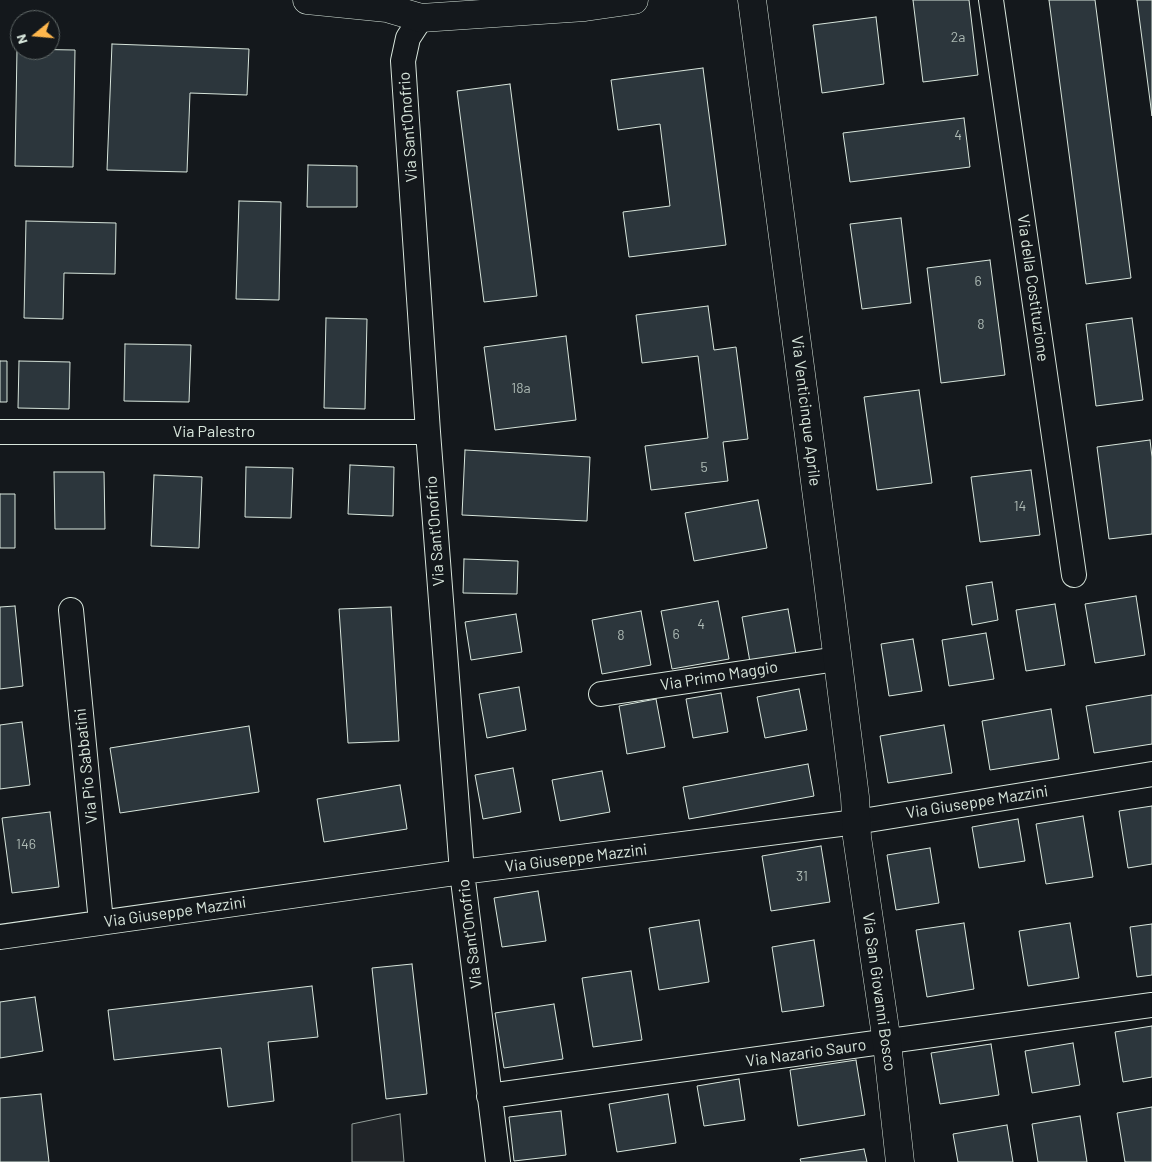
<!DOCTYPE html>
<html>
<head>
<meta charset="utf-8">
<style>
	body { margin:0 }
	#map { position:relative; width:1152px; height:1162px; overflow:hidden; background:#14181c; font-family:Barlow,sans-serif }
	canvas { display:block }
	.north { position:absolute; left:10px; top:10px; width:50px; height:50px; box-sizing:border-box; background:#14181c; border:1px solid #626a69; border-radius:50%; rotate:253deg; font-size:14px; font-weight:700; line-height:20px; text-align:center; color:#d8e6dc }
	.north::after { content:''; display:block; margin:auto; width:18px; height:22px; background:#ffb74d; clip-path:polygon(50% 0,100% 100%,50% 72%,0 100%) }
</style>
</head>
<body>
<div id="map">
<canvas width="1152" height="1162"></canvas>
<div class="north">N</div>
</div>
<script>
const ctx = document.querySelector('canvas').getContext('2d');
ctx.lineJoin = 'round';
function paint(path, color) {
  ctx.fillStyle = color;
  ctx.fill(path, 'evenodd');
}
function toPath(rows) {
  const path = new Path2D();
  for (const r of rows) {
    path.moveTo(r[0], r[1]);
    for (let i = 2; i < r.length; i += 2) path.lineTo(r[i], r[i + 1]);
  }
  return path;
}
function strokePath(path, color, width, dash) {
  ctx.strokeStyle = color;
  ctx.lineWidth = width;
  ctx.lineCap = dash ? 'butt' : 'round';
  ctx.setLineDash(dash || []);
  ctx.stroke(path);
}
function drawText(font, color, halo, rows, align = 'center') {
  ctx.font = font + ' Barlow,sans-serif';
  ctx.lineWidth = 4;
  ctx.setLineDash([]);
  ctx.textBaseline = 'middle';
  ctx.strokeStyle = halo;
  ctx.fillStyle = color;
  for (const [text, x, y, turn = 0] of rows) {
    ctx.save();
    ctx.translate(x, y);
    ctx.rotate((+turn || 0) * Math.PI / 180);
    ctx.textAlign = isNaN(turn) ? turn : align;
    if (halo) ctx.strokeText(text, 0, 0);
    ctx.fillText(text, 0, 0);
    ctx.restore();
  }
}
const green = toPath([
	[400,1114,404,1162,352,1162,352,1124,400,1114]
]);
paint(green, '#202428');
strokePath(green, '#939e99', 1);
const building = toPath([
	[913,0,969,0,978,75,923,82,913,0],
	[1049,0,1095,0,1131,278,1086,284,1049,0],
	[1137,0,1152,0,1152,116,1137,0],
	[876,17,884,84,822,93,813,25,876,17],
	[112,44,249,49,247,95,190,93,187,172,107,170,112,44],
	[17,49,75,50,73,167,15,166,17,49],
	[703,68,726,245,629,257,623,212,670,206,660,124,618,130,611,80,703,68],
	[510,84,537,296,484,302,457,91,510,84],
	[964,118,970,167,850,182,843,133,964,118],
	[308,165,357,166,357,207,307,207,308,165],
	[239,201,281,202,279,300,236,299,239,201],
	[901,218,911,303,862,309,850,224,901,218],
	[26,221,116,223,115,274,64,273,63,319,24,318,26,221],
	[990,260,1005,375,941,383,927,268,990,260],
	[708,306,714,350,736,347,748,439,723,442,728,481,651,490,645,446,708,438,698,356,642,363,636,315,708,306],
	[326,318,367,319,365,409,324,408,326,318],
	[1132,318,1143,400,1096,406,1086,324,1132,318],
	[566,336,576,420,495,430,484,347,566,336],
	[125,344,191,345,189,402,124,401,125,344],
	[0,361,7,361,7,402,0,402,0,361],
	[19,361,70,362,69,409,18,408,19,361],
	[919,390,932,483,877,490,864,397,919,390],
	[1150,440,1152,457,1152,534,1109,539,1097,447,1150,440],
	[465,450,590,457,587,521,462,515,465,450],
	[350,465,394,467,393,516,348,514,350,465],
	[246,467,293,468,291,518,245,517,246,467],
	[1031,470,1040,535,980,542,971,477,1031,470],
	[54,472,104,472,105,529,55,529,54,472],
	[154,475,202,477,199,548,151,546,154,475],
	[0,494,15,494,15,548,0,548,0,494],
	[758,500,767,548,694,561,685,513,758,500],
	[464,559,518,561,517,594,463,593,464,559],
	[992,582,998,620,972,625,966,586,992,582],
	[1136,596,1145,655,1095,663,1085,604,1136,596],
	[718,601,729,659,672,669,661,611,718,601],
	[1055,604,1065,665,1026,671,1016,610,1055,604],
	[15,606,23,686,0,689,0,607,15,606],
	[391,607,399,741,348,743,339,609,391,607],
	[788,609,796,654,750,662,742,617,788,609],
	[641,611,651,665,602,674,592,620,641,611],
	[516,614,522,652,471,660,465,622,516,614],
	[986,633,994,679,949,686,942,640,986,633],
	[913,639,922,691,889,696,881,644,913,639],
	[519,687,526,730,487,738,479,694,519,687],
	[799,689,807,730,765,738,757,697,799,689],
	[721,693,728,732,693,738,686,699,721,693],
	[1152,695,1152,744,1094,753,1086,706,1152,695],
	[656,699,665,747,627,754,619,706,656,699],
	[1051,709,1059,759,990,770,982,721,1051,709],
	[22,722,30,785,0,789,0,725,22,722],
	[944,725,952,773,888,783,880,736,944,725],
	[249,726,259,792,120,813,110,748,249,726],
	[808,764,814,796,689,819,683,787,808,764],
	[513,768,521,812,483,819,475,775,513,768],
	[602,771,610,812,560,821,552,780,602,771],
	[400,785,407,829,324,842,317,799,400,785],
	[1152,806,1152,864,1128,868,1119,811,1152,806],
	[50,812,59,887,12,893,2,818,50,812],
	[1083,816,1093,877,1046,884,1036,824,1083,816],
	[1018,819,1025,861,979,868,972,827,1018,819],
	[821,846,830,902,771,911,762,856,821,846],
	[930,848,939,903,896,910,887,855,930,848],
	[538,891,546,941,502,947,494,898,538,891],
	[699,920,709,982,659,990,649,928,699,920],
	[964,923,974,989,927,997,916,930,964,923],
	[1070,923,1079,978,1028,986,1019,931,1070,923],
	[1152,924,1152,975,1137,977,1130,927,1152,924],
	[814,940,824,1006,782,1012,772,947,814,940],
	[412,964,427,1094,386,1099,372,968,412,964],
	[631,971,642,1040,593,1047,582,978,631,971],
	[312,986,318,1037,268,1042,274,1101,228,1107,221,1048,114,1060,108,1010,312,986],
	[35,997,43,1051,0,1058,0,1002,35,997],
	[554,1004,563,1059,504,1068,495,1013,554,1004],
	[1152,1026,1152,1077,1123,1082,1115,1032,1152,1026],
	[1073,1043,1080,1085,1032,1093,1025,1051,1073,1043],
	[991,1044,999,1095,940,1104,931,1053,991,1044],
	[856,1060,865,1115,798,1126,790,1070,856,1060],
	[739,1079,745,1120,704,1126,697,1086,739,1079],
	[41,1094,49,1162,0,1162,0,1098,41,1094],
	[668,1094,676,1143,617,1152,609,1104,668,1094],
	[1152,1107,1152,1162,1125,1162,1117,1113,1152,1107],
	[561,1111,566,1155,514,1161,509,1117,561,1111],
	[1080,1116,1087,1162,1038,1162,1032,1124,1080,1116],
	[1007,1125,1013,1162,958,1162,953,1134,1007,1125],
	[864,1149,867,1162,801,1162,800,1159,864,1149]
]);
paint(building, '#2c363c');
strokePath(building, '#d8e6dc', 1);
const minor = toPath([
	[991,0,1074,575],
	[421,18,408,38,403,61,428,432,462,872,498,1162],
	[0,432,428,432],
	[71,610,101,922],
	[601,694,837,659],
	[0,937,462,872,856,822,1152,774],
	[489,1096,1152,1005]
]);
const tertiary = toPath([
	[307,0,387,8,421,18,585,7,634,0],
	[752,0,824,550,855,797,857,837,887,1043,900,1162]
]);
strokePath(minor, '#d8e6dc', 26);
strokePath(tertiary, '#d8e6dc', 29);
strokePath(minor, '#14181c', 24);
strokePath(tertiary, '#14181c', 28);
drawText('14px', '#adbab4', null, [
	["2a",958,37],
	["4",958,135],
	["6",978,281],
	["8",981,324],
	["18a",521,388],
	["5",704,467],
	["14",1020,506],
	["4",701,624],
	["6",676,634],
	["8",621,635],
	["146",26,844],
	["31",802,876]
]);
drawText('16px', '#d8e6dc', '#14181c', [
	["Via Sant'Onofrio",408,127,-94],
	["Via della Costituzione",1033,288,82],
	["Via Venticinque Aprile",806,411,83],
	["Via Palestro",214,432],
	["Via Sant'Onofrio",435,531,-94],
	["Via Primo Maggio",719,676,-9],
	["Via Pio Sabbatini",86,766,-96],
	["Via Giuseppe Mazzini",977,802,-9],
	["Via Giuseppe Mazzini",576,858,-7],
	["Via Giuseppe Mazzini",175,912,-8],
	["Via Sant'Onofrio",470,934,-97],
	["Via San Giovanni Bosco",879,992,82],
	["Via Nazario Sauro",806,1053,-8]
]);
</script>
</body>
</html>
